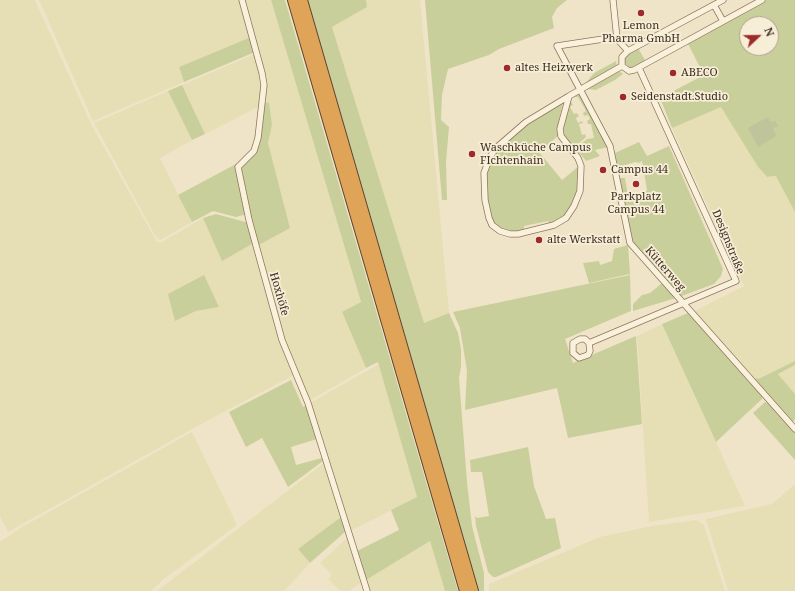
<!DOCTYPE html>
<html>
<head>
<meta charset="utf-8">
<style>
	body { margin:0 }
	#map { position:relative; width:795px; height:591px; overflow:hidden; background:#f0e4c8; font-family:"Noto Serif",serif }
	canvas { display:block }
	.north { position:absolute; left:739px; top:16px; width:40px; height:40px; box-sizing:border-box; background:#f7eed8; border:1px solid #ada18e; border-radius:50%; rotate:68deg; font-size:11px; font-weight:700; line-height:16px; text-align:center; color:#3d2e20 }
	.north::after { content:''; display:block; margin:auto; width:14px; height:18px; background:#9e2a2b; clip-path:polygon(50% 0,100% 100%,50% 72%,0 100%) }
</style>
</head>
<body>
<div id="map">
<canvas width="795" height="591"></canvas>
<div class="north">N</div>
</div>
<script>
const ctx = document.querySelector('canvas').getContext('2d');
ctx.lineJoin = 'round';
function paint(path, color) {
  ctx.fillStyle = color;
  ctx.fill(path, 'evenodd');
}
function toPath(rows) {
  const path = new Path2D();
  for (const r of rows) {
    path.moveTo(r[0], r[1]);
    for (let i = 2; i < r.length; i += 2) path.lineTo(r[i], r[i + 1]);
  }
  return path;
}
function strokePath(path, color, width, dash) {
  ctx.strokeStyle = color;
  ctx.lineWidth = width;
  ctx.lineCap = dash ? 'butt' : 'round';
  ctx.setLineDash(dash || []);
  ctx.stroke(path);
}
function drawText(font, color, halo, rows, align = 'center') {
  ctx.font = font + ' "Noto Serif",serif';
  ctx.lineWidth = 3.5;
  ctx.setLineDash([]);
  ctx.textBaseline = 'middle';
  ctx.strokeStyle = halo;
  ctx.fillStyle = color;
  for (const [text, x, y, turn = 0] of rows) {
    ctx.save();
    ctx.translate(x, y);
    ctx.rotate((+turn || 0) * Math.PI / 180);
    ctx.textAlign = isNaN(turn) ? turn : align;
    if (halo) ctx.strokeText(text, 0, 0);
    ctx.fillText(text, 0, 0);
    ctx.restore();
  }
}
paint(toPath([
	[0,0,35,0,91,124,157,242,162,242,203,218,222,260,252,244,281,345,294,375,203,423,8,532,0,516],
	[203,275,218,307,196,311,175,321],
	[39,0,240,0,251,37,179,67,184,82,93,121],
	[243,0,271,0,361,302,342,313,366,368,309,401,285,343,257,246,290,228,268,143,272,125,269,102,264,104,266,86],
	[366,0,420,0,449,313,424,324,332,27,367,7],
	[255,54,262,80,260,106,205,134,182,85],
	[168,91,192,140,160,158,192,222,160,240,156,237,94,123],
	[721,106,758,167,766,177,773,177,795,165,795,361,757,379,754,379,693,312,744,286,672,128],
	[662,324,716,442,745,506,649,522,637,336],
	[379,364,417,497,350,531,310,403],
	[795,365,795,394,778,374],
	[192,432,237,525,165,578,151,591,0,591,0,542,22,527],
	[324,463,341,517,298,549,310,563,284,591,157,591],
	[795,484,795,591,728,591,706,519,772,504],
	[697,520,704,525,725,591,489,591,489,584,600,537,652,526],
	[348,537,362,582,349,591,340,591,328,579,332,575,320,563],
	[430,541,445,591,370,591,366,580]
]), '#e6deb5');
paint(toPath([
	[271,0,285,0,458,591,445,591,430,541,366,580,357,551,399,530,391,510,417,497,378,362,366,368,342,312,361,302],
	[308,0,366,0,367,7,332,27,424,323,449,313,458,333,461,349,461,367,459,378,467,482,472,526,484,573,484,591,479,591],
	[425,0,567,0,557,8,552,17,554,28,499,49,489,55,448,69,442,95,441,120,449,127,446,162,447,200,442,200],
	[767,0,795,0,795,212,776,176,767,177,758,167,721,107,672,128,660,98,704,75,688,44],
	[747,24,771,24,771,48,747,48],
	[251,37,255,52,184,82,179,67],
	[638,48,646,62,630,68,624,62,625,57],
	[616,61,617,66,584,85,594,73],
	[619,71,623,74,615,80,596,90,586,89],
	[182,85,205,134,192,140,168,91],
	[581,93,609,147,595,150,600,156,586,161,576,148,587,139,594,138,591,124,588,124,587,121,590,119,588,115,584,116,583,113,586,111,578,97,574,97],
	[269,102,272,125,268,143,290,228,257,246,241,166,257,151,264,104],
	[563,102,558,124,558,136,539,152,562,180,579,166,577,193,571,209,563,218,549,224,548,221,524,226,524,230,512,232,502,229,494,223,489,214,486,199,486,177,492,157,504,142,540,115],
	[571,102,573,105,570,107,574,114,577,113,579,116,576,118,578,123,582,121,583,123,579,124,582,135,585,134,586,137,574,148,565,137,563,131,569,103],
	[639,142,647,156,669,146,720,262,723,269,721,276,714,284,679,297,632,243,619,178,625,178,629,201,646,199,645,192,647,190,642,161,639,163,635,162,622,166,623,173,618,174,615,153],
	[236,164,247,214,236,217,213,211,192,222,178,195],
	[216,214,249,223,252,244,222,261,203,218],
	[628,245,630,274,589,283,583,263,599,261,600,265,612,261,614,249],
	[204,275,219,307,196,311,175,321,168,294],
	[630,275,631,311,565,339,573,363,636,336,642,424,568,438,557,388,465,410,467,371,460,328,453,312],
	[662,283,676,298,633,311,633,304,642,295,650,293],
	[688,313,762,396,762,399,716,442,662,324],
	[795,361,795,365,778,374,795,394,795,420,792,422,754,379,760,378],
	[291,380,303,407,307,404,317,439,291,447,296,465,322,458,323,461,288,487,262,438,246,447,229,412],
	[765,402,771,404,795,431,795,460,753,413],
	[528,447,534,486,546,519,555,518,561,548,496,577,493,577,488,572,476,526,475,516,477,518,489,516,482,472,471,472,470,460],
	[341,517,346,531,310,563,298,549]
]), '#c9cf9b');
paint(toPath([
	[768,117,771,122,775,121,778,126,773,128,776,136,758,147,748,128]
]), '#bfc49a');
const street = toPath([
	[242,0,262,73,264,85,258,138,254,151,238,167,249,220,282,340,308,403,367,591],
	[613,0,617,39,628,51],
	[723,0,628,51,622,57,622,66,629,71,634,70,762,0],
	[714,5,723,21],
	[617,39,610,38,557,46,610,146,630,243,795,429],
	[569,96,560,129,561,136,578,158,581,166,580,191,574,206,566,218,554,225,518,234,510,234,500,231,492,225,489,218,485,200,484,173,490,157,496,148,526,122,569,96,622,66],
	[589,343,590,351,588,355,579,358,573,353,573,343,580,339,585,339,589,343,736,281,639,68]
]);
const highway = toPath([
	[293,0,465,591],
	[302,0,473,591]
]);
strokePath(street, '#8d765c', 7);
strokePath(highway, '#5b4430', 12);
strokePath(street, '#faf1dc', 5.5);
strokePath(highway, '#e0a458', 10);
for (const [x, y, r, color] of [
	[641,13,4,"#9e2a2b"],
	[507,68,4,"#9e2a2b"],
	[673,73,4,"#9e2a2b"],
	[623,97,4,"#9e2a2b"],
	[472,154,4,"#9e2a2b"],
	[603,170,4,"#9e2a2b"],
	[636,184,4,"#9e2a2b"],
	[539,240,4,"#9e2a2b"]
]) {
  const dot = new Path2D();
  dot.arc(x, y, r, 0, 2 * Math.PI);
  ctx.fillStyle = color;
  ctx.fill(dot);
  strokePath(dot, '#f7eed8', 1.5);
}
drawText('11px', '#3d2e20', '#f7eed8', [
	["Lemon",641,26,"center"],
	["Pharma GmbH",641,39,"center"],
	["altes Heizwerk",515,68],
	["ABECO",681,73],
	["Seidenstadt.Studio",631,97],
	["Waschküche Campus",480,148],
	["FIchtenhain",480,161],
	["Campus 44",611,170],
	["Parkplatz",636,197,"center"],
	["Campus 44",636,210,"center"],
	["alte Werkstatt",547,240]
], 'left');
drawText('11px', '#3d2e20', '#f7eed8', [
	["Designstraße",728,242,68],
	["Kütterweg",665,269,49],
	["Hoxhöfe",279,294,74]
]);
</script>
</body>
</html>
